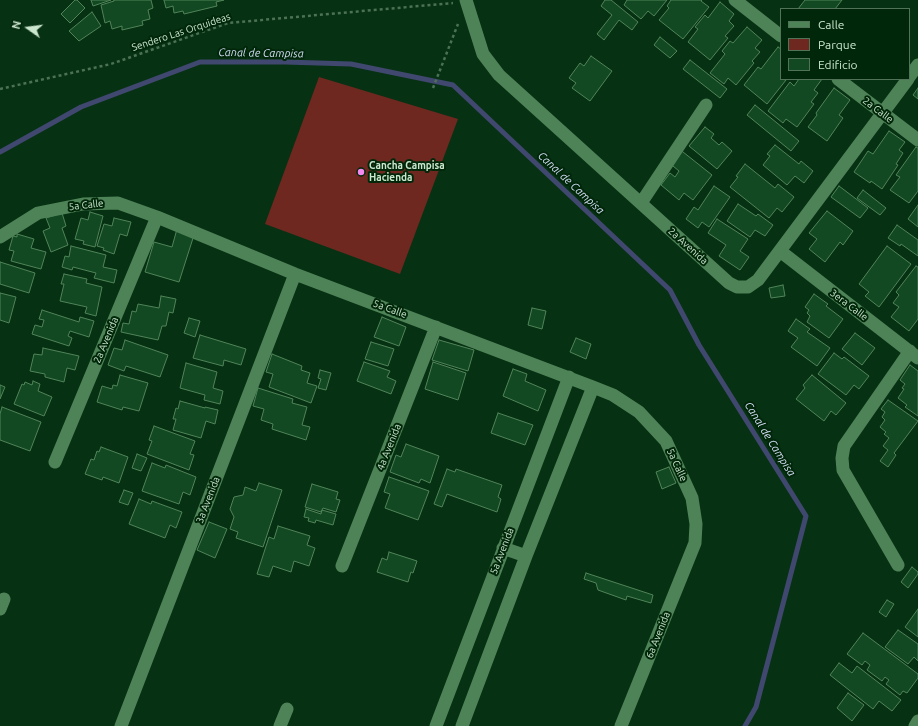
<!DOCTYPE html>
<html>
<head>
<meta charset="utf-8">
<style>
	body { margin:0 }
	#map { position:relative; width:918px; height:726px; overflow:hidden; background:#073113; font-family:Ubuntu,sans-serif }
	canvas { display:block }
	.legend { position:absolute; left:780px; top:8px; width:130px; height:72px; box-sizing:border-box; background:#002709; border:1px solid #517357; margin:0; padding:5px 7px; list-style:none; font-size:12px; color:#cae6cd }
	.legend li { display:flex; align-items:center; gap:8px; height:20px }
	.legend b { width:20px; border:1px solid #517357 }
	.north { position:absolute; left:8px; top:8px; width:40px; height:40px; -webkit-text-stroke:3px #002709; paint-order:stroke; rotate:284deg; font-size:11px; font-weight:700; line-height:16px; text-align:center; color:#cae6cd }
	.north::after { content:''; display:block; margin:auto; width:14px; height:18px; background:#cae6cd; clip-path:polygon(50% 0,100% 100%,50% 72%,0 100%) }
</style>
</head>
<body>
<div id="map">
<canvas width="918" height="726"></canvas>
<ul class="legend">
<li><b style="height:5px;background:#4e8357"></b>Calle</li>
<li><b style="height:11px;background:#6e2820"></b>Parque</li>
<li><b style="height:11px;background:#134922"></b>Edificio</li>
</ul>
<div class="north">N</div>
</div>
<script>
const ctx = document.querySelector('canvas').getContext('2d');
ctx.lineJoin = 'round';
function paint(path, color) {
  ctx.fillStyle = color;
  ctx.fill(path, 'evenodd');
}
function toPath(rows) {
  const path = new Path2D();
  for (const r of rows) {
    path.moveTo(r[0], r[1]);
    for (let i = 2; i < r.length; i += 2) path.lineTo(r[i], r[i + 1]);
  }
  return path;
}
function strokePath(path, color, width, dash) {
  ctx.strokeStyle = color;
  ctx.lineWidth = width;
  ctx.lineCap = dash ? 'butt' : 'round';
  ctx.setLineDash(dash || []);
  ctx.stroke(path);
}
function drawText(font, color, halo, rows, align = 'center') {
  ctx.font = font + ' Ubuntu,sans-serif';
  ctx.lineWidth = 4;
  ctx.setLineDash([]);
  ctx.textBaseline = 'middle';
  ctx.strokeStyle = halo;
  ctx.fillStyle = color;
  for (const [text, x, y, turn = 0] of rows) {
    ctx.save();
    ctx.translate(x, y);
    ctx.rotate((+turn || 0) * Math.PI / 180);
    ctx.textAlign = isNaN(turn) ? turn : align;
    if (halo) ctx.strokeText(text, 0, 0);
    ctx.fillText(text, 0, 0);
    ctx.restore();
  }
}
paint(toPath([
	[319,77,458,119,400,274,265,224]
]), '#6e2820');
strokePath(toPath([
	[0,152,81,107,200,62,285,62,351,64,453,85,670,290,699,345,806,516,756,707,745,726]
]), '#40486f', 5);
const building = toPath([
	[75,0,77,0,85,8,70,23,61,14,75,0],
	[91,0,111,0,93,6,91,0],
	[114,0,151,0,153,8,148,10,150,19,142,21,143,25,122,30,122,26,112,29,110,21,105,23,101,5,114,1,114,0],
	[164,0,224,0,216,2,217,6,184,14,183,11,174,13,173,6,166,8,164,0],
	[605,0,611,0,638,22,632,30,619,20,604,40,597,34,612,15,601,6,605,0],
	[627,0,667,0,654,16,648,11,641,19,624,5,627,0],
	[671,0,702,0,701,1,709,7,683,39,659,20,669,8,667,6,671,0],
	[805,0,842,0,835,9,798,9,805,0],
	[720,2,734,14,729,21,734,26,725,36,728,38,710,60,688,42,698,29,695,27,705,15,708,18,720,2],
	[92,12,101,26,79,41,69,31,92,12],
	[747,27,762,40,755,48,760,52,752,61,754,63,736,85,728,78,724,84,710,73,725,54,722,51,730,41,733,43,747,27],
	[660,37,677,51,670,58,654,45,660,37],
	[778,47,781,49,781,79,786,80,767,104,744,85,758,67,761,69,778,47],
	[591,56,612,71,590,101,572,88,576,83,569,78,580,63,584,66,591,56],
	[690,60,727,89,720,98,683,69,690,60],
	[799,79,822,79,814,90,818,93,811,102,814,104,797,127,786,119,783,123,768,111,790,82,794,86,799,79],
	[834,88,850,100,839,115,843,118,827,141,808,127,817,115,816,113,834,88],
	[918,88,918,99,913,95,918,88],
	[755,105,799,141,791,151,747,115,755,105],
	[705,127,714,134,711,138,719,145,722,142,732,151,717,169,689,146,705,127],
	[889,131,905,142,899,150,903,153,896,164,898,165,882,189,871,181,870,183,854,172,868,151,873,154,889,131],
	[775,145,799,164,801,161,813,171,804,183,795,176,787,185,763,165,770,156,767,154,775,145],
	[916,147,918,148,918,191,909,203,890,190,900,177,896,175,916,147],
	[678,148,712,175,693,200,684,193,679,200,661,185,670,173,675,177,679,171,667,161,678,148],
	[745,164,775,188,778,184,794,197,782,212,777,208,769,218,730,187,738,177,736,176,745,164],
	[714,186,730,197,709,227,702,222,698,228,686,219,694,207,698,210,714,186],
	[839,186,868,208,860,218,831,197,839,186],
	[863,190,886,208,880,215,857,198,863,190],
	[738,204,756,216,758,214,773,225,765,236,755,230,750,237,727,221,738,204],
	[918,205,918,227,908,219,918,205],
	[827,211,853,231,843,245,840,242,825,262,809,249,817,239,809,233,827,211],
	[90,212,103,216,95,247,83,244,84,241,75,239,81,218,88,220,90,212],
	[62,213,66,226,62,228,68,245,51,252,43,231,50,228,46,218,62,213],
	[114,218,131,222,127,236,120,234,114,254,103,250,104,248,97,246,104,224,112,226,114,218],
	[717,219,748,239,740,251,749,257,740,270,719,256,726,245,708,233,717,219],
	[897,225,918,240,918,256,901,244,900,246,888,238,897,225],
	[177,229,194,235,179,282,145,272,154,242,172,247,177,229],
	[17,234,34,239,31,248,46,252,41,269,11,261,14,251,9,250,13,236,17,237,17,234],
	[71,246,106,255,103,267,117,270,114,283,94,278,96,273,73,267,72,270,62,267,65,256,69,257,71,246],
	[887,246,911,264,879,307,865,296,869,292,859,284,887,246],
	[0,262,35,273,29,293,0,284,0,262],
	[916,266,918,267,918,319,909,331,891,317,899,307,893,303,899,295,896,292,916,266],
	[64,274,87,279,86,283,102,287,96,316,85,313,87,307,60,301,64,284,61,284,64,274],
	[783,285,785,296,771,298,769,288,783,285],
	[0,293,16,297,9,323,0,320,0,293],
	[814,294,828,304,826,306,843,319,829,338,807,322,810,316,807,313,809,310,805,307,814,294],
	[161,296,176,299,173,313,169,312,166,326,162,326,158,340,121,332,123,323,129,324,132,311,136,312,138,304,159,308,161,296],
	[532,308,546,311,542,329,528,325,532,308],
	[42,310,79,322,80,317,94,321,89,337,70,331,68,336,72,338,69,346,32,334,35,325,42,327,44,320,39,319,42,310],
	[382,317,406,327,399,346,374,337,382,317],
	[189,318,200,321,195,337,184,333,189,318],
	[796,319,810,329,807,332,830,348,817,366,791,347,798,338,788,331,796,319],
	[855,333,875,348,862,365,842,349,855,333],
	[200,335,246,349,241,365,224,360,223,366,193,358,200,335],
	[576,338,591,344,586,359,570,352,576,338],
	[125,340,168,355,160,377,126,366,124,371,108,365,114,348,122,350,125,340],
	[439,340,474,350,468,371,432,360,439,340],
	[371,342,394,349,388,366,365,359,371,342],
	[43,348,79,356,75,370,67,368,64,382,45,377,45,374,30,371,34,354,42,355,43,348],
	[834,353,842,359,844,357,869,376,859,389,854,385,846,395,818,374,834,353],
	[272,354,302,366,301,370,310,373,307,383,317,386,311,403,269,387,273,374,266,372,272,354],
	[364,362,390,371,387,377,396,381,391,394,357,381,364,362],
	[433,362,466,373,458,400,425,389,433,362],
	[186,363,217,372,213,388,223,391,220,404,204,400,205,395,180,388,186,363],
	[910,365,918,371,918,416,905,407,907,405,898,398,904,389,902,388,905,384,900,380,910,365],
	[513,369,527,374,525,381,546,390,538,411,503,396,513,369],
	[320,370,331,373,326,390,318,388,321,379,318,378,320,370],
	[120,375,148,383,139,411,123,407,122,410,97,402,102,386,112,389,113,385,117,386,120,375],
	[812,375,846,403,836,415,831,411,824,421,796,399,805,388,803,385,812,375],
	[33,381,40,384,38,391,52,397,44,416,14,404,22,384,24,385,25,382,32,385,33,381],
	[0,385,5,387,0,399,0,385],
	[258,388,293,399,292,403,307,407,302,425,310,427,306,440,272,429,273,424,261,420,264,409,253,406,258,388],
	[888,400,918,421,894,453,896,455,888,467,880,461,888,450,883,446,889,438,884,434,886,432,880,427,885,420,882,417,885,412,881,409,888,400],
	[180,401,205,408,205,407,218,410,215,424,206,421,201,438,173,430,176,419,173,419,176,408,178,409,180,401],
	[2,407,41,422,30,451,0,440,0,414,2,407],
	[498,413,533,425,525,445,491,433,498,413],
	[154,426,195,441,190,454,194,455,189,470,147,454,152,441,149,440,154,426],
	[406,444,439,456,430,483,421,479,419,483,390,472,396,455,401,457,406,444],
	[101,447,128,457,119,483,103,477,102,480,85,474,91,459,94,460,97,451,99,452,101,447],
	[137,454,147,458,141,471,132,468,137,454],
	[152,463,165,468,166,465,196,477,190,495,183,492,179,504,142,491,152,463],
	[669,467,676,483,662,489,656,472,669,467],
	[447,469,455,472,456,469,502,485,498,497,501,499,497,512,447,494,442,507,434,504,447,469],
	[389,477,429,491,418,520,385,508,390,494,384,492,389,477],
	[259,483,282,490,263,547,236,538,238,532,230,529,234,517,230,509,234,497,243,495,245,487,256,491,259,483],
	[312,484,338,492,336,499,340,500,336,512,323,508,321,512,305,507,312,484],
	[124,490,133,493,128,505,119,502,124,490],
	[139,499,151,504,152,501,182,512,176,528,170,525,165,538,129,524,139,499],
	[306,509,321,514,322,510,336,514,333,525,316,520,315,523,308,521,309,518,304,517,306,509],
	[209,522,227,529,215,558,197,550,209,522],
	[278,526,310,536,307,545,315,548,309,566,294,561,291,572,273,566,269,577,257,574,269,537,274,539,278,526],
	[389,552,417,561,413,573,411,572,408,582,377,572,382,558,387,560,389,552],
	[912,567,918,572,918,574,908,588,901,582,912,567],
	[586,573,653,595,651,603,627,596,626,600,598,590,596,583,584,579,586,573],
	[887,600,894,604,886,617,879,612,887,600],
	[918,609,918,637,905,627,918,609],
	[898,630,918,644,918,661,914,657,908,664,885,647,898,630],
	[863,633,918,674,918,678,907,693,903,691,900,695,886,684,889,680,885,677,882,681,867,670,870,665,865,661,862,665,847,654,863,633],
	[839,663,852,673,857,666,901,700,892,711,879,701,873,709,830,675,839,663],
	[848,693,864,705,852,721,837,708,848,693]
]);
paint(building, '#134922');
strokePath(building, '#508559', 1);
strokePath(toPath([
	[433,88,458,24],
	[0,89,111,64,228,23,453,3]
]), '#4c7155', 2.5, [3, 3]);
strokePath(toPath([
	[466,0,483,54,499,75,729,283,737,287,748,287,758,280,908,79],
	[735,0,781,36],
	[909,77,918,65],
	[838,79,918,140],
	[641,203,706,105],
	[0,237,38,213,83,204,118,203,157,217,295,274,593,387,613,395,639,412,666,441,692,498,696,524,695,543,621,726],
	[780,251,918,358],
	[55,462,157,217],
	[503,548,526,556],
	[898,565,843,470,842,458,844,446,910,351],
	[342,566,436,327],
	[0,609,4,599],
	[121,726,295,274],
	[280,726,287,709],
	[436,726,569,377],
	[462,726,526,556,593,387],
	[915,726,918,721]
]), '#4e8357', 13);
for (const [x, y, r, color] of [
	[361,172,4,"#f489f0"]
]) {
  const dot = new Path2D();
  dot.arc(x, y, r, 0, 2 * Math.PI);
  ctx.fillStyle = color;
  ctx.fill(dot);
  strokePath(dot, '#002709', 1.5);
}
drawText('10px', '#cae6cd', '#002709', [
	["Sendero Las Orquideas",181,32,-18],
	["2a Calle",878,110,37],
	["5a Calle",86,205,-6],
	["2a Avenida",688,246,42],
	["3era Calle",849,305,37],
	["5a Calle",390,309,20],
	["2a Avenida",106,340,-67],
	["4a Avenida",389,447,-68],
	["5a Calle",677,465,65],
	["3a Avenida",208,500,-69],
	["5a Avenida",502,551,-69],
	["6a Avenida",658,635,-68]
]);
drawText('bold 10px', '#cae6cd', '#002709', [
	["Cancha Campisa",369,166],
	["Hacienda",369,178]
], 'left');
drawText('italic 11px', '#d5def7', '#002709', [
	["Canal de Campisa",261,53,1],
	["Canal de Campisa",571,183,43],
	["Canal de Campisa",770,439,58]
]);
</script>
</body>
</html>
